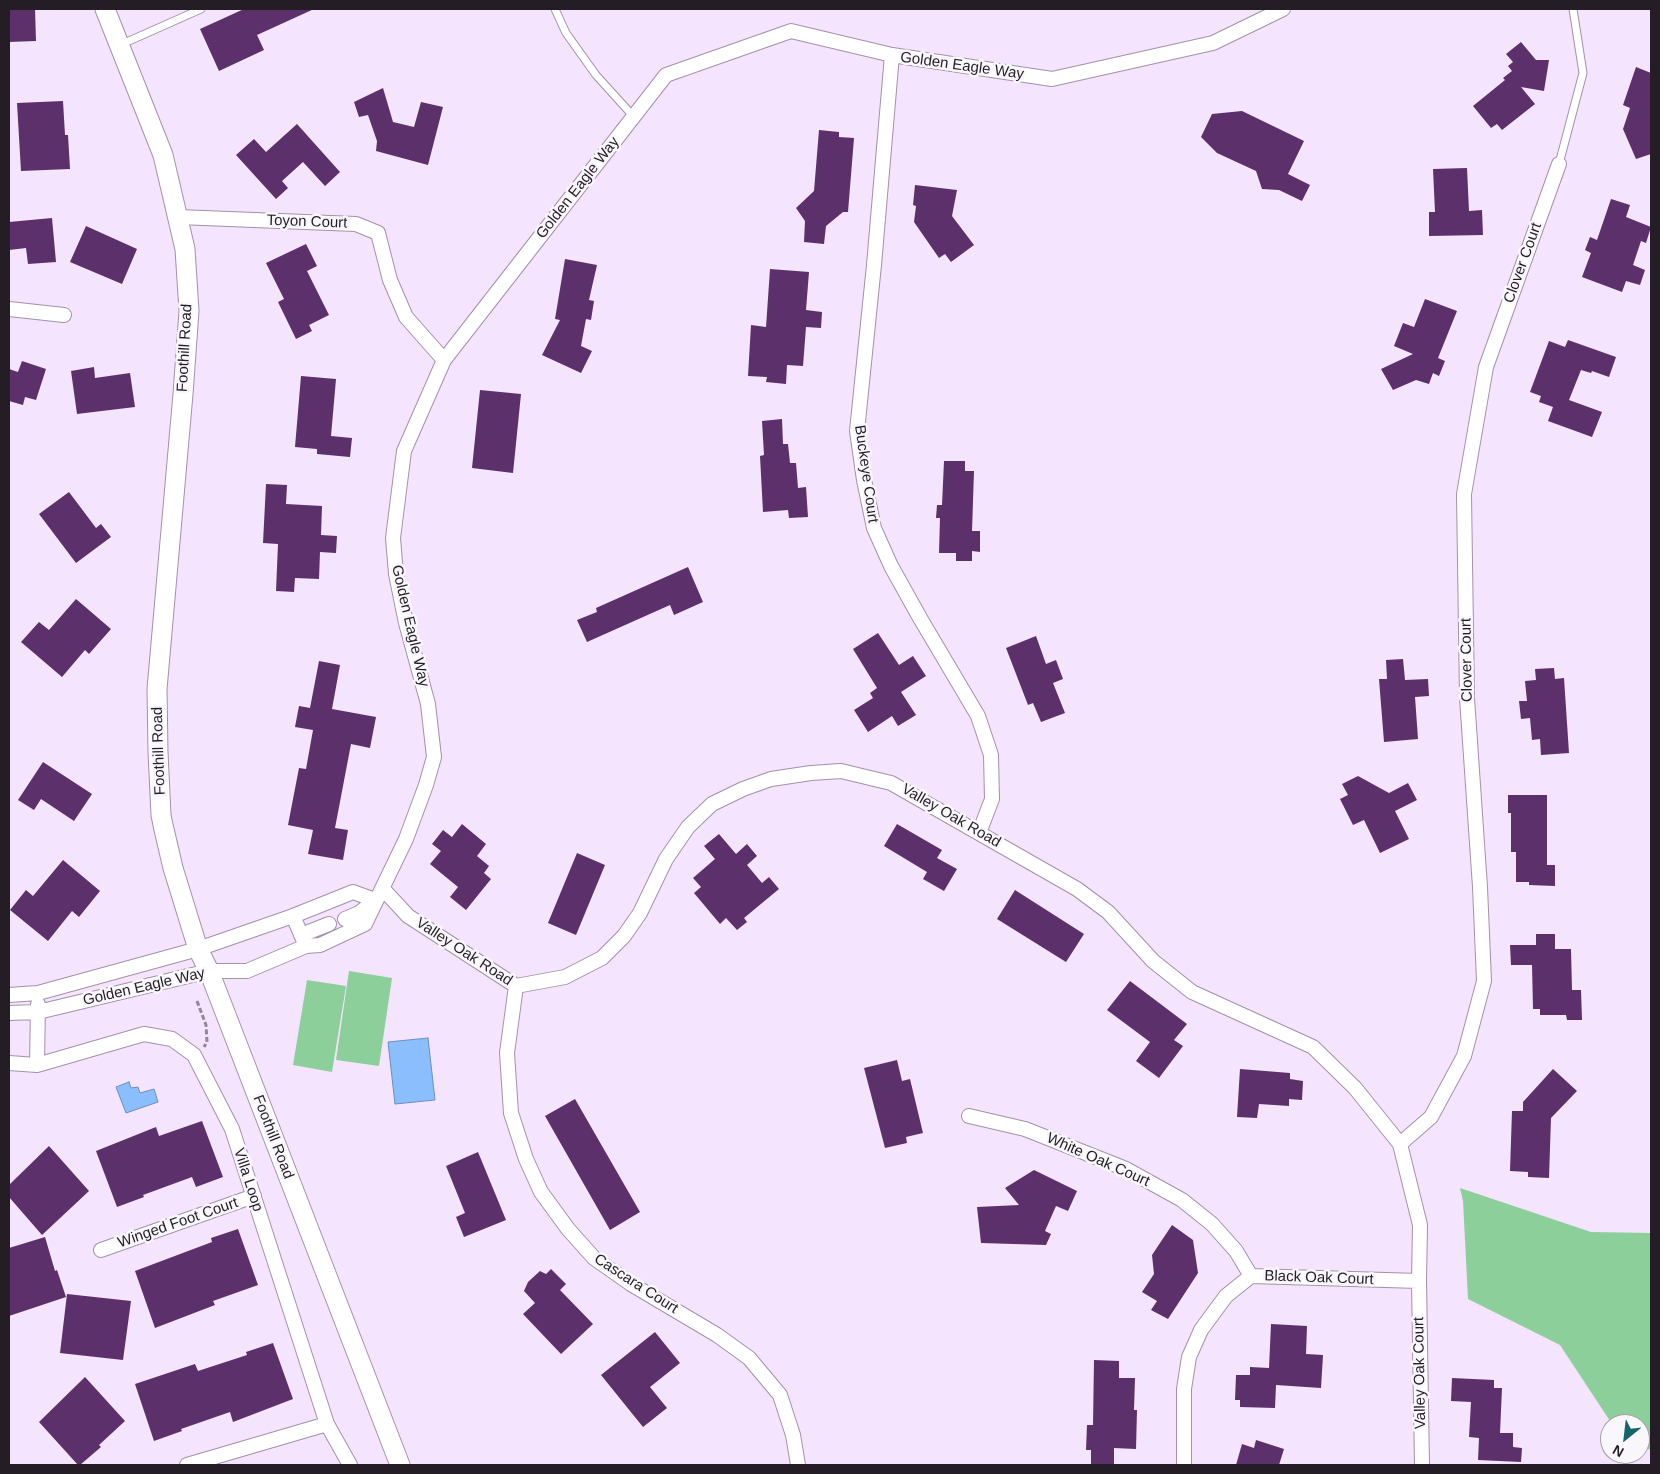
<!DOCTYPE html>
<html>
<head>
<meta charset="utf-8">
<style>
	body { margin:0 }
	#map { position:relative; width:1660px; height:1474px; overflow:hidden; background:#f5e4fd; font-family:Arial,sans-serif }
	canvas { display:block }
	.frame { position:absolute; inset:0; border:10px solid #241d26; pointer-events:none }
	.north { position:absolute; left:1600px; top:1414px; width:50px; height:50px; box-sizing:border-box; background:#faf7fc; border:1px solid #a4a0a6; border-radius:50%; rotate:209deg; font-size:14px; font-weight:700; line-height:20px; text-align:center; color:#241d26 }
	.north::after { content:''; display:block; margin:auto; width:18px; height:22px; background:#156469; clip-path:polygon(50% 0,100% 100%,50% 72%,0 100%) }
</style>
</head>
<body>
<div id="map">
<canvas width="1660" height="1474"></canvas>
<div class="frame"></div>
<div class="north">N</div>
</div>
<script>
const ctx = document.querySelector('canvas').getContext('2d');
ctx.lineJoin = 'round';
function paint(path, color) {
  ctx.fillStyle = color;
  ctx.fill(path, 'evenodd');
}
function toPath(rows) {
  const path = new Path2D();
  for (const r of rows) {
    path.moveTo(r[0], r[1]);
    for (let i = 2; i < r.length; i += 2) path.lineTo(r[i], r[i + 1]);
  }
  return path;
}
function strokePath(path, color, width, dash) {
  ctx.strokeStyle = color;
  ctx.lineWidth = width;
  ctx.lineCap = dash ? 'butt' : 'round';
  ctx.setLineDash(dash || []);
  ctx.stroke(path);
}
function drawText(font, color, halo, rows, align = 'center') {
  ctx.font = font + ' Arial,sans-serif';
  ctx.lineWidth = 5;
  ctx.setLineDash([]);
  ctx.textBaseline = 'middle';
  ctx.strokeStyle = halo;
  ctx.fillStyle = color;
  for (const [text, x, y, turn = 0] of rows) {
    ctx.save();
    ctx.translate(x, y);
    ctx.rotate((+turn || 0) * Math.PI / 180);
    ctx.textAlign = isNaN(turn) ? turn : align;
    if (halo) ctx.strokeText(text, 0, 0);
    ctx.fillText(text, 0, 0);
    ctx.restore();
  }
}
paint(toPath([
	[349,971,392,978,379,1066,336,1060],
	[307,980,346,986,332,1072,293,1065],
	[1460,1188,1591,1232,1651,1233,1651,1450,1640,1446,1640,1424,1612,1424,1560,1345,1468,1299,1463,1201]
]), '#8ccf9a');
const water = toPath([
	[428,1038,435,1100,395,1104,388,1042,428,1038],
	[129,1082,131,1088,138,1087,140,1093,154,1089,158,1102,126,1113,116,1087,129,1082]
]);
paint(water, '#8abefd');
strokePath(water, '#6b8ebc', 1);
paint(toPath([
	[9,9,35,9,36,41,9,42],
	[244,9,314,9,257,35,264,50,219,71,200,29],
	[1521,42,1536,60,1549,60,1544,91,1521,87,1535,104,1502,130,1497,124,1491,128,1473,106,1505,80,1503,78,1512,71,1508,66,1513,62,1506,54],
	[1636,67,1651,73,1651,154,1636,159,1623,129,1630,108,1623,105],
	[383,88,393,122,414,127,421,102,443,107,428,165,376,151,377,141,368,115,359,117,354,102],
	[63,101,65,135,68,135,70,169,21,171,17,103],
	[1242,111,1304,141,1288,174,1310,185,1302,201,1279,190,1262,189,1256,171,1217,153,1201,137,1212,114],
	[297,124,340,172,325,186,303,162,282,181,288,188,276,199,236,155,254,139,266,152],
	[819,130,839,132,839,137,854,138,848,212,843,212,826,226,824,244,804,242,805,221,796,208,814,191],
	[1467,168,1469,211,1482,210,1483,235,1429,236,1429,212,1435,212,1433,169],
	[915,185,957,190,952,216,974,245,951,262,945,254,939,258,914,222,916,206,913,205],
	[1611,199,1630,205,1626,217,1651,227,1646,243,1641,241,1633,265,1645,270,1640,285,1626,281,1622,292,1582,277,1591,253,1585,250,1590,237,1597,240],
	[52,218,56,262,28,264,26,248,9,250,9,222],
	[86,226,137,249,122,284,70,262],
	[306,244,317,266,307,271,329,315,309,325,312,331,296,339,278,302,284,299,266,263],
	[565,259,597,265,589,300,594,301,591,320,586,319,581,346,592,351,581,373,542,355,560,320,555,319],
	[770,269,809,272,806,310,822,312,821,328,806,327,803,366,787,365,786,384,766,382,767,377,748,376,751,325,766,327],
	[1425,299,1457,311,1438,358,1445,361,1439,376,1433,373,1429,384,1416,380,1393,390,1381,369,1413,354,1394,346,1403,323,1414,327],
	[1568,340,1616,357,1609,377,1592,371,1591,373,1581,370,1569,400,1602,412,1592,437,1548,421,1553,407,1539,402,1541,396,1530,392,1549,341,1565,347],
	[22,361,46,369,36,400,25,397,23,405,9,401,9,369,18,372],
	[94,367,95,378,130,373,135,407,77,414,71,371],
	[301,376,336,379,331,436,352,438,350,457,317,454,317,449,295,447],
	[480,390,521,394,513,473,472,468],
	[782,419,783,444,788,444,790,463,796,463,798,488,806,487,808,517,789,518,788,510,763,512,760,456,764,455,762,421],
	[944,461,965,461,965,471,974,471,972,531,980,531,980,552,972,551,972,561,956,561,956,553,939,553,940,518,936,518,937,505,942,505],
	[266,484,287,485,286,504,322,506,321,535,337,536,336,553,320,552,319,579,295,578,294,592,276,591,278,544,263,543],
	[69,492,96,528,101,524,111,537,76,563,39,514],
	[688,567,703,602,674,615,670,605,587,642,577,620,597,612,596,608],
	[76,599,111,629,89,654,85,650,62,677,21,642,39,622,49,630],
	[878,633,899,665,913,656,926,676,901,692,916,715,898,726,892,716,868,732,854,710,873,698,870,693,877,688,853,649],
	[1036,636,1046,664,1056,660,1063,679,1053,683,1065,713,1041,722,1033,703,1028,705,1006,648],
	[1403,659,1405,680,1428,679,1429,696,1415,697,1418,739,1384,742,1379,679,1387,679,1386,660],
	[319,661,340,665,332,709,376,717,370,748,351,744,335,828,348,830,343,860,308,854,313,830,288,825,299,768,306,769,313,730,295,727,299,706,310,708],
	[1554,668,1555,679,1564,678,1569,753,1541,755,1540,739,1532,740,1530,718,1521,719,1519,701,1527,701,1525,681,1536,680,1535,669],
	[43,762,92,794,74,821,41,799,34,810,18,800],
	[1358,776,1389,793,1408,783,1417,800,1395,811,1409,839,1380,853,1364,820,1353,825,1340,799,1348,795,1342,784],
	[1508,795,1547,795,1547,865,1555,865,1555,886,1529,885,1529,882,1516,882,1516,852,1511,852,1511,813,1508,813],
	[462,824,486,844,477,856,489,866,484,873,491,879,466,910,450,897,458,887,430,864,441,851,432,844,443,830,452,837],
	[897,824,942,850,937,858,957,869,944,891,923,879,927,872,884,846],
	[719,834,736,854,747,844,757,856,747,865,762,883,769,877,779,889,744,918,747,922,737,930,726,918,720,924,694,893,701,887,693,878,715,859,704,846],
	[577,853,605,865,576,935,548,923],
	[63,860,100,891,79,917,72,911,48,941,10,910,26,890,33,896],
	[1015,890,1084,934,1066,962,997,919],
	[1536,934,1555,934,1555,949,1571,949,1572,990,1581,990,1582,1020,1567,1020,1566,1015,1540,1015,1540,1009,1533,1009,1532,965,1511,965,1510,945,1536,945],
	[1130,981,1187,1024,1174,1040,1183,1046,1159,1078,1136,1061,1150,1042,1107,1010],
	[897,1060,902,1081,910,1079,923,1133,906,1137,907,1143,885,1148,864,1068],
	[1240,1069,1290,1073,1290,1079,1303,1081,1302,1100,1289,1099,1289,1106,1259,1104,1257,1118,1237,1117],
	[1553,1069,1577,1091,1551,1118,1549,1178,1528,1177,1528,1172,1510,1171,1512,1111,1523,1111,1523,1102],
	[575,1099,640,1212,610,1230,545,1116],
	[202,1121,223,1177,196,1187,192,1177,143,1195,144,1197,117,1207,96,1151,156,1127,159,1136],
	[49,1146,89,1191,42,1235,9,1197,9,1185],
	[478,1152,506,1220,464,1237,456,1217,465,1213,446,1166],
	[1034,1170,1077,1191,1068,1211,1056,1206,1045,1231,1051,1234,1046,1245,981,1243,977,1207,1019,1205,1005,1188],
	[1172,1225,1193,1240,1198,1273,1168,1319,1151,1310,1157,1301,1142,1292,1154,1274,1152,1255],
	[238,1229,258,1285,213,1301,215,1305,155,1328,135,1271,212,1242,211,1238],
	[45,1237,55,1271,57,1270,66,1297,9,1316,9,1248],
	[551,1269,566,1284,560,1290,593,1324,561,1354,523,1314,535,1303,524,1291,528,1282,540,1271,546,1274],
	[67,1294,131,1301,123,1360,60,1353],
	[1271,1324,1307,1326,1306,1354,1323,1355,1321,1388,1276,1385,1275,1408,1240,1407,1240,1400,1235,1400,1236,1375,1250,1375,1250,1367,1269,1368],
	[655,1332,680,1363,650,1387,667,1408,643,1427,601,1375],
	[273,1343,293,1399,233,1422,230,1412,181,1429,182,1431,154,1441,135,1384,195,1364,198,1371,247,1355,246,1352],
	[1094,1360,1119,1361,1119,1378,1135,1378,1134,1410,1137,1410,1136,1449,1114,1448,1114,1465,1091,1464,1091,1450,1086,1450,1087,1425,1093,1425],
	[85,1377,125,1421,99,1445,101,1447,80,1465,78,1465,39,1422],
	[1452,1378,1494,1380,1494,1388,1502,1388,1500,1433,1513,1433,1513,1447,1522,1448,1521,1462,1478,1460,1479,1438,1469,1437,1471,1402,1451,1401],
	[1256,1440,1284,1449,1279,1465,1236,1465,1242,1444,1254,1448]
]), '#5b306b');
const lane = toPath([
	[555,9,566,33,596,75,634,117],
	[120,45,201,9],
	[1559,164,1583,73,1573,9]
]);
const street = toPath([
	[892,55,874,265,857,431,864,480,874,528,891,566,920,618,978,716,991,755,992,799,979,833],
	[178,217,356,224,378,233,390,280,406,317,444,360],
	[9,309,64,315],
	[383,889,408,916,516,986,565,977,602,958,624,936,640,913,666,859,688,827,712,804,743,789,771,779,811,773,841,771,891,783,1077,889,1108,912,1153,961,1192,992,1313,1047,1355,1088,1400,1144,1420,1225,1419,1281,1422,1465],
	[293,916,306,946],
	[345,919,359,913,373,902],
	[301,935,329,924],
	[516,986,507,1053,511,1113,526,1159,541,1192,568,1229,594,1258,631,1284,717,1335,749,1358,780,1395,793,1435,798,1465],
	[9,995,38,993,198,949,293,916,353,892,375,900],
	[9,1013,38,1012,209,971,247,971,306,946,320,945,365,924,406,839,426,785,434,757,428,704,406,623,396,574,393,538,404,451,444,360,666,75,791,31,892,55,1052,79,1213,43,1283,9],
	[9,1063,37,1065,144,1034,172,1039,194,1055,232,1129,327,1424,350,1465],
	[37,1065,38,1004],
	[969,1116,1025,1129,1126,1169,1182,1200,1212,1224,1236,1251,1251,1276],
	[1400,1144,1431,1117,1464,1056,1484,981,1480,887,1467,698,1464,494,1486,367,1559,164],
	[101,1250,254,1196],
	[187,1465,327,1424],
	[1184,1465,1184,1389,1189,1357,1201,1330,1226,1296,1251,1276,1419,1281]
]);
const secondary = toPath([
	[105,9,163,155,185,249,189,311,183,394,157,689,158,752,161,815,163,825,173,868,198,949,209,971,400,1465]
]);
strokePath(lane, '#a292a9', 9);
strokePath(street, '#a292a9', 16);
strokePath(secondary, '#a292a9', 21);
strokePath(toPath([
	[197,1001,206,1025,207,1042,204,1047]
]), '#928697', 3, [5, 2.5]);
strokePath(lane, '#fff', 7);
strokePath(street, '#fff', 14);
strokePath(secondary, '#fff', 19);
drawText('15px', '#241d26', '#faf7fc', [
	["Golden Eagle Way",962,66,8],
	["Golden Eagle Way",578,188,-52],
	["Toyon Court",307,222,2],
	["Clover Court",1523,263,-70],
	["Foothill Road",185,348,-87],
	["Buckeye Court",866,474,82],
	["Golden Eagle Way",410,626,77],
	["Clover Court",1467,660,-91],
	["Foothill Road",159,751,-92],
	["Valley Oak Road",951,816,30],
	["Valley Oak Road",464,952,33],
	["Golden Eagle Way",144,987,-13],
	["Foothill Road",273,1137,69],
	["White Oak Court",1098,1160,24],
	["Villa Loop",248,1180,72],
	["Winged Foot Court",178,1223,-19],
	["Black Oak Court",1319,1278,2],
	["Cascara Court",636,1284,33],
	["Valley Oak Court",1420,1373,-91]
]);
</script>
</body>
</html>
